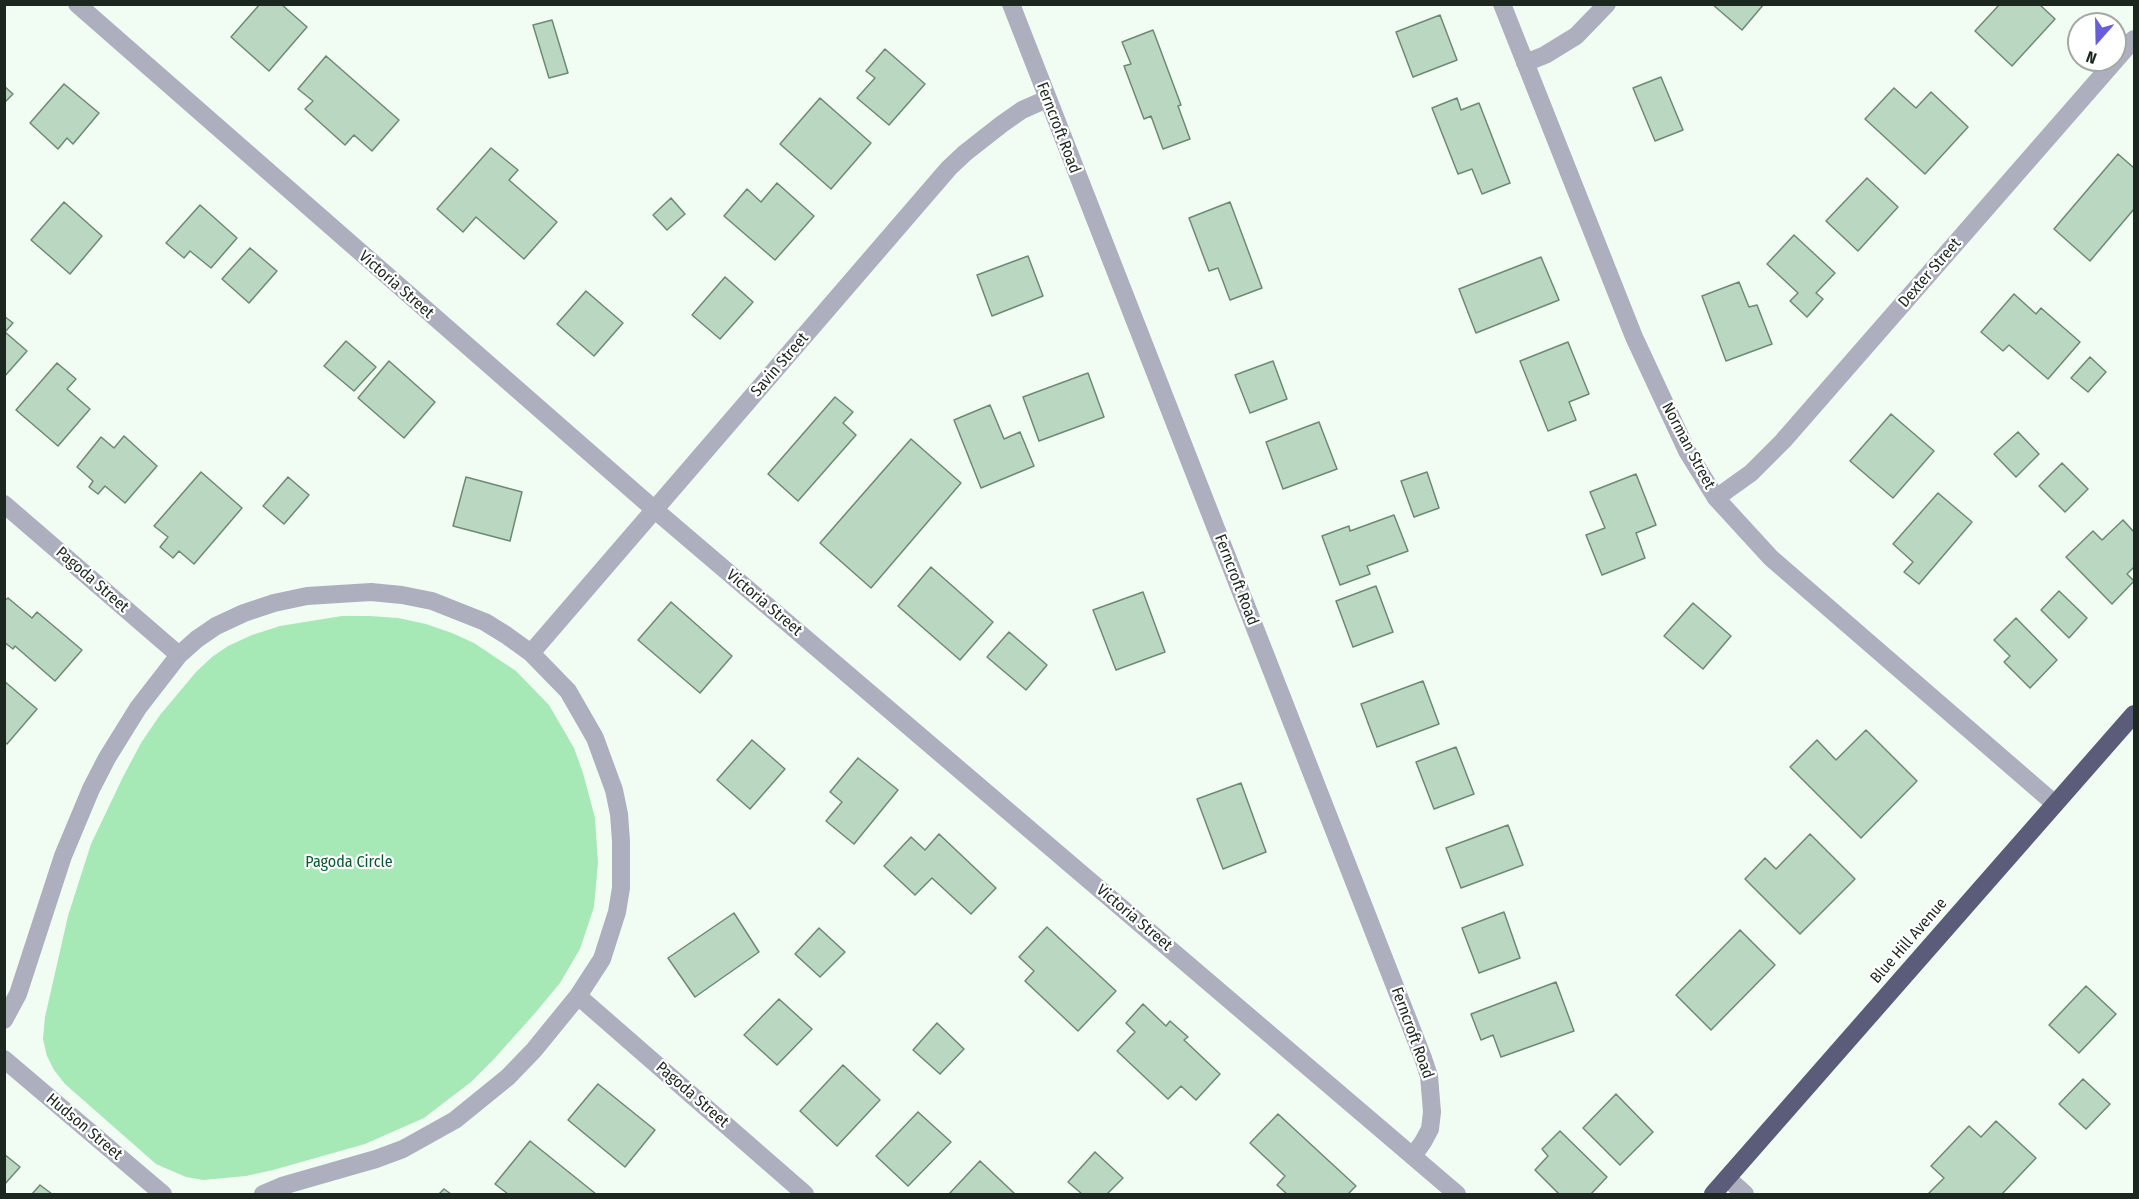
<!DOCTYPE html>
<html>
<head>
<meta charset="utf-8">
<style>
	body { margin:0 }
	#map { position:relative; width:2139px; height:1199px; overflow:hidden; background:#f1fdf3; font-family:"Fira Sans Condensed",sans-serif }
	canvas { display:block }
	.frame { position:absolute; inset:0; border:6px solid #1c281f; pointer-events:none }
	.north { position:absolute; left:2067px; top:12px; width:60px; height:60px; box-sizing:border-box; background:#fff; border:2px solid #a4a9a5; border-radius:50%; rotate:200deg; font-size:16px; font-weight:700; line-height:24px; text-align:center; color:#1c281f }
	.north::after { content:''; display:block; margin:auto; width:21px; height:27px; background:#675fd9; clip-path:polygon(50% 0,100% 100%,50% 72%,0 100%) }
</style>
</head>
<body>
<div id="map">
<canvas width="2139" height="1199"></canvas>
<div class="frame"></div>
<div class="north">N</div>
</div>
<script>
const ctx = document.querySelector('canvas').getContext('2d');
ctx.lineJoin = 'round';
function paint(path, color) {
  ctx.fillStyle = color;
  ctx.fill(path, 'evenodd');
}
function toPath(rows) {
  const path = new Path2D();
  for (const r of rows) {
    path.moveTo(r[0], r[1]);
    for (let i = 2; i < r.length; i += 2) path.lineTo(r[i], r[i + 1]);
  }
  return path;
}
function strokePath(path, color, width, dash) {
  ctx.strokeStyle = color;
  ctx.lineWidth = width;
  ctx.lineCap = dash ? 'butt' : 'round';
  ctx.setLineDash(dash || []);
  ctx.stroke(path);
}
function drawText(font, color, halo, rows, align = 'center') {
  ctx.font = font + ' "Fira Sans Condensed",sans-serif';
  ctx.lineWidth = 4.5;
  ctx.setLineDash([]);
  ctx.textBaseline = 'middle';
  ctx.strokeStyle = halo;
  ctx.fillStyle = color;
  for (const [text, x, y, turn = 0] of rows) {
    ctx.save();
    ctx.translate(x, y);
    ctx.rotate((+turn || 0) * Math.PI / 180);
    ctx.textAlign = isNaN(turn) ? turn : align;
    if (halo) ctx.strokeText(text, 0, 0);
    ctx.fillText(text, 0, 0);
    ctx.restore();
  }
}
paint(toPath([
	[342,616,370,616,398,618,426,624,452,633,474,643,516,671,549,705,574,748,583,773,595,818,598,863,594,907,580,949,560,983,536,1012,494,1059,471,1082,424,1118,365,1144,273,1170,246,1176,203,1180,186,1177,156,1164,65,1084,54,1070,47,1056,43,1039,45,1017,68,916,91,844,122,779,141,743,160,715,196,672,212,657,228,646,252,635,280,626]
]), '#a7e8b7');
const building = toPath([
	[260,4,281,4,307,27,269,71,231,37,260,4],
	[1712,4,1764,4,1742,30,1712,4],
	[2000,4,2039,4,2055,19,2012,66,1975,31,2000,4],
	[1440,15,1457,60,1413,77,1396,32,1440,15],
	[552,20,568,73,549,78,533,25,552,20],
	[1153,30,1181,105,1178,106,1190,139,1163,149,1151,116,1144,119,1124,66,1131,64,1122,42,1153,30],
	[885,49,925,84,889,125,857,98,875,78,866,71,885,49],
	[326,56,399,120,372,151,354,135,345,145,305,109,313,101,298,89,326,56],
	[1661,77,1683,130,1655,141,1633,88,1661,77],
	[64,84,99,113,73,144,67,138,58,149,30,123,64,84],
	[4,86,13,94,4,103,4,86],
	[1894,88,1916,108,1931,92,1968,127,1925,174,1865,119,1894,88],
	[820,98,871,143,831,189,780,144,820,98],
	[1457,98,1461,110,1479,103,1510,183,1482,194,1472,169,1458,174,1432,108,1457,98],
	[491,148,518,170,509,180,557,222,524,259,476,217,463,232,437,209,491,148],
	[2118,154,2134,168,2134,209,2090,261,2054,229,2118,154],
	[1867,178,1898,207,1858,251,1826,221,1867,178],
	[777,183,814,216,775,260,724,216,747,189,761,202,777,183],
	[671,198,685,214,667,230,653,215,671,198],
	[64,202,102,236,70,274,31,240,64,202],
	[1230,202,1262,288,1230,300,1218,268,1209,271,1189,218,1230,202],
	[200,205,237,238,211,268,190,251,184,258,166,243,200,205],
	[1794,235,1835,273,1816,293,1823,299,1807,317,1790,301,1798,293,1767,264,1794,235],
	[250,248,277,271,249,303,222,279,250,248],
	[1028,256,1043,296,992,316,977,275,1028,256],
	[1541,257,1559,300,1476,333,1459,289,1541,257],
	[725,277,753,302,720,339,692,315,725,277],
	[1739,282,1749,307,1757,305,1772,344,1726,361,1702,296,1739,282],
	[586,291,623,323,594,356,557,324,586,291],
	[2014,294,2036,314,2041,308,2080,342,2048,379,2009,345,2003,351,1981,332,2014,294],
	[4,316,13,323,5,332,27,351,4,377,4,316],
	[346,341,376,367,354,391,324,366,346,341],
	[1568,342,1589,394,1569,402,1576,420,1548,431,1520,361,1568,342],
	[2090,357,2106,372,2088,392,2071,378,2090,357],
	[389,361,435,402,404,438,358,398,389,361],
	[1273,361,1287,399,1250,413,1235,375,1273,361],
	[57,363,76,379,67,389,90,409,58,446,16,410,57,363],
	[1088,373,1104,417,1039,441,1023,397,1088,373],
	[835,397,853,412,843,423,856,435,798,501,768,474,835,397],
	[990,405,1004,439,1020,432,1034,466,981,488,954,420,990,405],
	[1891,414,1934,451,1893,498,1850,461,1891,414],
	[1319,422,1337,469,1283,489,1266,442,1319,422],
	[2018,432,2039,454,2016,477,1994,454,2018,432],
	[124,436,157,466,125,503,105,486,98,494,89,487,93,481,77,467,101,437,114,448,124,436],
	[911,439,961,483,871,588,820,543,911,439],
	[2062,463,2088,489,2065,512,2039,486,2062,463],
	[201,472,242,508,194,564,179,551,173,558,160,547,168,537,154,526,201,472],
	[1427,472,1439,508,1414,517,1401,481,1427,472],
	[1636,474,1656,525,1636,533,1645,558,1602,575,1586,535,1605,528,1590,492,1636,474],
	[288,477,309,495,284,524,263,506,288,477],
	[466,477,522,492,510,541,453,526,466,477],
	[1938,493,1972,522,1919,584,1904,572,1913,562,1893,544,1938,493],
	[1394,515,1408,551,1367,566,1370,574,1340,585,1322,536,1349,526,1350,531,1394,515],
	[2123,520,2134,532,2134,567,2127,574,2134,581,2112,604,2066,557,2093,531,2102,540,2123,520],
	[931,567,993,622,960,660,898,606,931,567],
	[1376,586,1393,632,1353,647,1336,601,1376,586],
	[2059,591,2087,618,2069,638,2041,610,2059,591],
	[1143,592,1165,652,1116,670,1093,610,1143,592],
	[8,598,32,618,37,612,82,650,55,681,15,646,13,649,4,642,4,601,8,598],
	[671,602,732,656,700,693,638,640,671,602],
	[1693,603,1731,636,1703,669,1664,636,1693,603],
	[2016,618,2057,660,2030,688,2004,662,2010,656,1994,640,2016,618],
	[1009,632,1047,665,1026,690,987,657,1009,632],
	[4,681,37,709,7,744,4,742,4,681],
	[1423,681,1439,724,1377,747,1361,704,1423,681],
	[1866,730,1917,781,1861,838,1790,767,1817,740,1836,760,1866,730],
	[752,740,785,769,750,809,717,780,752,740],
	[1456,747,1474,794,1434,809,1416,762,1456,747],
	[858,758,898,790,854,844,826,821,842,802,830,792,858,758],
	[1241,783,1266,852,1223,869,1197,799,1241,783],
	[1508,825,1523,865,1461,888,1446,848,1508,825],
	[939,834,996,888,971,914,932,878,915,895,884,866,911,837,925,850,939,834],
	[1810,834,1855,879,1800,934,1745,879,1765,858,1776,869,1810,834],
	[1504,912,1520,958,1479,973,1462,928,1504,912],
	[734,913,759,952,695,997,668,958,734,913],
	[1047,927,1116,991,1078,1031,1025,981,1034,971,1019,957,1047,927],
	[819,928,845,952,820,977,795,954,819,928],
	[1740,930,1775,965,1711,1030,1676,995,1740,930],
	[1556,982,1574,1031,1501,1057,1493,1035,1481,1040,1471,1014,1556,982],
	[2086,986,2116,1014,2079,1053,2049,1025,2086,986],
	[779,999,812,1029,777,1065,744,1035,779,999],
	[1143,1004,1166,1026,1170,1021,1188,1037,1184,1040,1220,1074,1196,1100,1181,1086,1168,1099,1117,1051,1135,1032,1126,1023,1143,1004],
	[937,1023,964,1049,940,1074,913,1050,937,1023],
	[843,1065,880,1100,837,1146,800,1111,843,1065],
	[2083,1079,2110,1104,2086,1129,2059,1104,2083,1079],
	[598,1084,655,1130,625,1167,568,1120,598,1084],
	[1616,1094,1653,1132,1620,1165,1583,1128,1616,1094],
	[918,1112,951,1142,908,1186,876,1156,918,1112],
	[1278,1114,1356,1186,1348,1194,1287,1194,1277,1185,1285,1176,1250,1143,1278,1114],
	[1996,1121,2036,1158,2002,1194,1928,1194,1944,1178,1931,1166,1969,1126,1981,1137,1996,1121],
	[1560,1131,1607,1177,1591,1194,1559,1194,1535,1170,1548,1156,1542,1149,1560,1131],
	[530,1141,596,1194,508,1194,495,1184,530,1141],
	[1095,1152,1123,1178,1107,1194,1082,1194,1068,1182,1095,1152],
	[4,1154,20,1167,4,1185,4,1154],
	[980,1161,1015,1194,949,1194,980,1161],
	[40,1185,52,1194,32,1194,40,1185],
	[444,1189,451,1194,439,1194,444,1189]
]);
paint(building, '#bad8c1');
strokePath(building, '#6d8a74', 1.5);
strokePath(toPath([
	[77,4,655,510,1457,1194],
	[1011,4,1423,1058,1429,1076,1432,1112,1430,1129,1423,1142,1413,1156],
	[1502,4,1634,337,1687,451,1716,498,1771,558,2055,804],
	[1525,63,1545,55,1576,36,1607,4],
	[1716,498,1751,473,1783,441,2134,39],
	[4,504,179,655],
	[531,653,949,168,965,153,1002,124,1022,110,1047,99],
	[578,996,805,1194],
	[4,1020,18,994,63,856,91,789,107,758,138,708,179,655,197,639,216,626,244,613,274,603,307,596,371,592,402,595,432,601,485,622,506,635,531,653,568,691,595,738,614,790,619,814,621,841,621,888,617,912,602,959,578,996,534,1050,508,1077,455,1120,403,1149,376,1159,282,1186,263,1194],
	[4,1059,163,1194],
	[1727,1178,1745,1194]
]), '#aeafbe', 18);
strokePath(toPath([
	[1713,1194,2134,714]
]), '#5a5c79', 18);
drawText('16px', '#1c281f', '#fff', [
	["Ferncroft Road",1058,128,69],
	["Dexter Street",1930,273,-49],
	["Victoria Street",396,285,41],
	["Savin Street",780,365,-49],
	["Norman Street",1688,446,62],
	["Pagoda Street",92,580,41],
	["Ferncroft Road",1236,580,69],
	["Victoria Street",764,603,40],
	["Victoria Street",1134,918,40],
	["Blue Hill Avenue",1909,941,-49],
	["Ferncroft Road",1412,1033,70],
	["Pagoda Street",692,1095,41],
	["Hudson Street",84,1127,40]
]);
drawText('16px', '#075c2e', '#fff', [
	["Pagoda Circle",349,863]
]);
</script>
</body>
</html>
